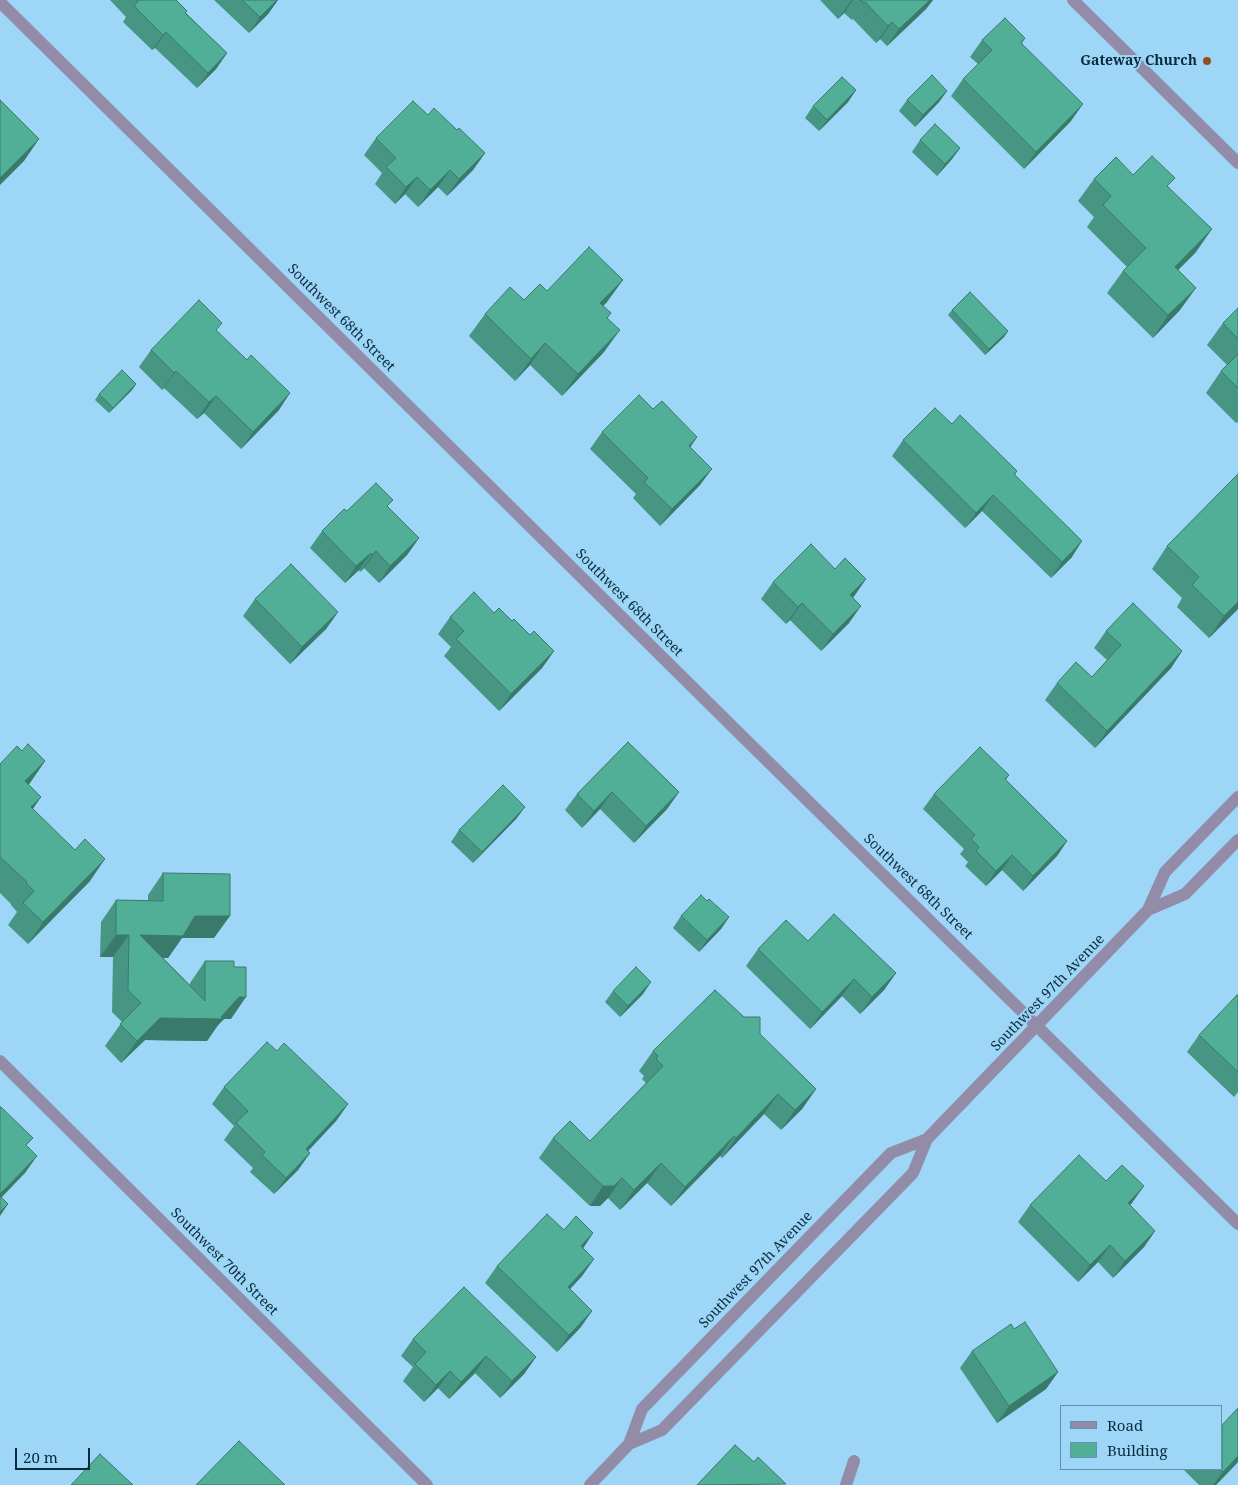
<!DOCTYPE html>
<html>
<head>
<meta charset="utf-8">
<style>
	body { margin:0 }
	#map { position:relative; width:1238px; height:1485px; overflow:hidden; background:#9dd6f7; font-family:"Noto Serif",serif }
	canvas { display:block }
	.legend { position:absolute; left:1060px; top:1405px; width:162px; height:65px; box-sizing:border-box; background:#9dd6f7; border:1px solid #6391ab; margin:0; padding:6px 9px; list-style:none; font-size:15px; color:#0b2a3a }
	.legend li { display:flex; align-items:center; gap:10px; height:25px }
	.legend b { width:25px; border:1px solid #6391ab }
	.scale { position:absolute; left:15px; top:1448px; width:75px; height:22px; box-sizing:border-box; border:2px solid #0b2a3a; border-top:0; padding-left:6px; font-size:15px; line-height:18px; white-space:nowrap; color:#0b2a3a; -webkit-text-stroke:4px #9dd6f7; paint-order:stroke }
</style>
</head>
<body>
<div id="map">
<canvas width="1238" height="1485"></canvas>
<ul class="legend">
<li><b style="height:6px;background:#928ca8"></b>Road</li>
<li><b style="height:14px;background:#51af98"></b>Building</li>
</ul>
<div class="scale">20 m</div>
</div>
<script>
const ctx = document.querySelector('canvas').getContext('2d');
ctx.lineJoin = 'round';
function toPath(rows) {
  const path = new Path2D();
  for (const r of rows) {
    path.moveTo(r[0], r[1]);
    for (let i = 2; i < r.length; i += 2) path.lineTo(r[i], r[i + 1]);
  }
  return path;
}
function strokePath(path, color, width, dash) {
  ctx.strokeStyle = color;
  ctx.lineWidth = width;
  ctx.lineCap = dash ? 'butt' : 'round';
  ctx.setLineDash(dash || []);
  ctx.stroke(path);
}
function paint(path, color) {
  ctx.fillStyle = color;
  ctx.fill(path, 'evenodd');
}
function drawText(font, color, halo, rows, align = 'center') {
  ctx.font = font + ' "Noto Serif",serif';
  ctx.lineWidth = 4;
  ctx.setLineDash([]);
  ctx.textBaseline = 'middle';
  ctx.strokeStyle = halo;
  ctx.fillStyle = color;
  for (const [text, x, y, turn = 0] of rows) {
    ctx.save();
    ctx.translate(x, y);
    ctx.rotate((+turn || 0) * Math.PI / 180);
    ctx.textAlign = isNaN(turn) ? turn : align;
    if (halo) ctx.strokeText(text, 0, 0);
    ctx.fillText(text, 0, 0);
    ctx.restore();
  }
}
strokePath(toPath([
	[1073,0,1238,163],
	[0,2,742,736,1238,1224],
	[1148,910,1185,894,1238,840],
	[0,1061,427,1485],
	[629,1444,642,1409,891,1153,927,1139],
	[590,1485,629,1444,662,1430,913,1173,927,1139,1148,910,1165,872,1238,797],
	[846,1485,854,1461]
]), '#928ca8', 12);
paint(toPath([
	[110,0,176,0,186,13,227,53,216,69,197,88,155,48,152,50,123,22,126,17],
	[214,0,278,0,268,14,249,33],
	[820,0,933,0,926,9,887,46,880,39,876,43,853,19,852,20,844,13,838,19],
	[1025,38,1022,43,1071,121,1024,169,951,96,963,79,978,64,970,57,982,40],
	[856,90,848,102,819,131,805,118,813,106],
	[947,91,939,102,915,127,899,111,907,100],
	[428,115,457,130,485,153,473,170,447,196,438,187,418,207,405,194,395,204,375,184,382,173,364,155,376,138],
	[920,140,960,148,952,159,937,176,912,152],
	[1133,175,1169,187,1196,252,1178,270,1180,310,1153,338,1107,293,1123,271,1127,267,1087,227,1094,217,1078,201,1094,179],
	[547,291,607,302,603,306,607,318,604,352,562,396,530,365,515,381,469,336,485,314],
	[1238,308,1238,422,1236,423,1206,393,1221,371,1227,365,1207,345,1223,323],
	[952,310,1008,331,1004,337,985,355,948,315],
	[217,331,279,410,241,449,204,413,197,419,164,388,162,390,139,367,151,350],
	[136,384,132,390,109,413,95,400,99,394],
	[653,409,697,437,690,447,700,485,660,526,633,498,636,494,590,449,602,432],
	[952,424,1017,471,1015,475,1072,557,1051,578,982,511,965,528,892,456,903,440],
	[1238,474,1238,609,1209,638,1177,607,1182,598,1152,569,1167,546],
	[388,508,419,538,407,555,379,583,364,568,360,572,359,570,345,583,310,548,322,531,347,511],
	[835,569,866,579,853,598,849,623,821,651,790,620,786,624,761,599,773,582],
	[255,599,338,612,326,629,290,664,243,616],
	[494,613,512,621,530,635,554,651,542,668,499,711,444,656,451,647,438,634,450,617],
	[1106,631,1182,651,1171,668,1095,748,1045,700,1057,683,1092,677,1107,660,1094,648],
	[628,742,679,792,667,809,634,843,600,809,582,828,565,810,577,794],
	[22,751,45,761,29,784,33,809,90,881,28,944,8,925,17,912,11,905,11,904,0,893,0,764],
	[1009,775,1006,780,1067,841,1057,856,1023,891,1002,870,986,886,965,866,968,862,960,854,964,849,923,809,934,794],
	[517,818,473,863,451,842,459,830],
	[163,873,214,938,182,938,168,958,163,958,190,985,190,983,205,961,231,1019,224,1019,218,1025,207,1041,145,1040,121,1063,105,1046,122,1022,112,1012,113,957,100,957,101,922,116,900,148,901,148,895],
	[707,901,729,917,721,929,699,952,673,928,681,916],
	[808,941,896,973,884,990,860,1014,842,996,810,1029,746,966,758,949],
	[613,991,643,994,620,1017,605,1002],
	[1238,996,1238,1092,1234,1097,1187,1052,1199,1035],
	[760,1034,816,1089,802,1109,781,1130,764,1114,722,1158,720,1156,671,1206,647,1183,620,1210,608,1198,600,1206,590,1206,539,1158,553,1138,590,1141,646,1083,642,1079,644,1076,639,1071,653,1051],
	[277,1051,348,1104,336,1121,308,1151,310,1153,298,1170,274,1194,250,1172,253,1168,224,1140,234,1126,212,1104,224,1087],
	[1106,1181,1132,1203,1130,1205,1155,1231,1144,1247,1113,1278,1098,1262,1078,1282,1018,1222,1030,1205],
	[564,1230,593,1233,583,1248,594,1259,582,1276,570,1289,592,1311,580,1328,557,1352,485,1283,497,1266],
	[1014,1329,1058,1372,1046,1389,997,1423,960,1368,972,1351],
	[413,1339,536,1357,524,1374,500,1398,475,1373,449,1399,438,1388,424,1402,403,1381,413,1367,401,1356],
	[1238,1462,1216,1485,1199,1485,1184,1470,1185,1469,1222,1469]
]), '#469683');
paint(toPath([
	[277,0,278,0,268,14,249,33,260,17],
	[852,0,853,0,844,13,838,19],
	[930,0,933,0,926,9,887,46,899,29],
	[892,22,880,39,876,43,888,26],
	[166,32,155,48,152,50,163,35],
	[227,53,216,69,197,88,208,73],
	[856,90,848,102,819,131,827,120],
	[947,91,939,102,915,127,923,115],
	[1083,104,1071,121,1024,169,1036,152],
	[39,139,24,161,0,185,0,178],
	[960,148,952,159,937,176,945,164],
	[485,153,473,170,447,196,459,179],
	[450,170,438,187,418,207,430,190],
	[417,177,405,194,395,204,406,187],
	[1212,229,1196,252,1159,289,1175,267],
	[623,280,607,302,585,325,600,303],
	[1196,288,1180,310,1153,338,1168,315],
	[620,330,604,352,562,396,578,374],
	[1008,331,1004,337,985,355,989,349],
	[545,343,530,365,515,381,531,359],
	[176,371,164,388,162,390,174,373],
	[136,384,132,390,109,413,113,408],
	[290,393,279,410,241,449,253,432],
	[216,396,204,413,197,419,209,402],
	[697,437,686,454,689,446],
	[712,469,700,485,660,526,672,509],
	[993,495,982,511,965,528,976,513],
	[419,538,407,555,379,583,390,566],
	[1082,541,1072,557,1051,578,1062,562],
	[376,551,364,568,360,572,372,555],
	[371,553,359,570,345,583,356,566],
	[866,579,854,596,838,612,850,595],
	[1238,602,1238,609,1209,638,1224,616],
	[802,603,790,620,786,624,798,607],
	[861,606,849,623,821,651,833,634],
	[338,612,326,629,290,664,302,647],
	[554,651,542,668,499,711,511,694],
	[1182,651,1171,668,1095,748,1107,731],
	[45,761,30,783,10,803,25,781],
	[612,792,600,809,582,828,594,811],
	[679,792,667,809,634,843,646,826],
	[41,797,26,819,31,807],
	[525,807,517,818,473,863,482,852],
	[1067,841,1057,856,1023,891,1033,876],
	[1012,855,1002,870,986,886,996,871],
	[105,859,90,881,28,944,43,922],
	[195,916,230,916,214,938,182,938,168,958,128,957,140,935],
	[729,917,721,929,699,952,707,940],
	[116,935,129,935,113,957,100,957],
	[896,973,884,990,860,1014,872,997],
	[854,979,842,996,810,1029,822,1012],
	[651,982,643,994,620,1017,628,1006],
	[239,997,246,997,231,1019,224,1019,218,1025,207,1041,145,1040,121,1063,137,1041,160,1018],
	[816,1089,802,1109,781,1130,795,1110],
	[778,1094,764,1114,722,1158,736,1138],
	[348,1104,336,1121,294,1166,306,1149],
	[734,1136,720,1156,671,1206,685,1187],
	[310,1153,298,1170,274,1194,286,1178],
	[37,1156,25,1173,0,1199,0,1194],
	[661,1163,647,1183,620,1210,634,1190],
	[622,1178,608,1198,600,1206,590,1206,603,1186],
	[1144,1186,1132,1203,1116,1220,1128,1203],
	[8,1204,0,1216,0,1212],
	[1155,1231,1144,1247,1113,1278,1125,1261],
	[593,1233,582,1250,581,1246],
	[1110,1245,1098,1262,1078,1282,1090,1265],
	[594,1259,582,1276,556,1304,568,1287],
	[592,1311,580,1328,557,1352,569,1335],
	[486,1356,475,1373,449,1399,461,1382],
	[536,1357,524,1374,500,1398,512,1381],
	[450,1371,438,1388,424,1402,436,1385],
	[1058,1372,1046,1389,997,1423,1009,1406],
	[1238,1456,1238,1462,1216,1485,1213,1485,1223,1472]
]), '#397a6a');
const building = toPath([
	[137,0,176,0,187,11,185,13,227,53,208,73,166,32,163,35,134,6,138,1,137,0],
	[242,0,277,0,260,17,242,0],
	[860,0,930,0,899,29,892,22,888,26,865,2,864,3,860,0],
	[1005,18,1025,38,1021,43,1083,104,1036,152,963,79,992,50,982,40,1005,18],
	[932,75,947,91,923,115,907,100,932,75],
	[842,77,856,90,827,120,813,106,842,77],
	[0,100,39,139,0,178,0,100],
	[413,101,428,115,434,108,457,130,459,128,485,153,459,179,450,170,430,190,417,177,406,187,386,167,396,158,376,138,413,101],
	[935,124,960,148,945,164,920,140,935,124],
	[1152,156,1175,178,1167,186,1212,229,1175,267,1196,288,1168,315,1123,271,1146,248,1103,205,1111,196,1094,179,1116,157,1133,175,1152,156],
	[589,247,623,280,600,303,611,313,607,318,620,330,578,374,545,343,531,359,485,314,510,287,524,300,540,284,547,291,589,247],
	[970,292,1008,331,989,349,952,310,970,292],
	[199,300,222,323,216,330,247,360,251,355,290,393,253,432,216,396,209,402,176,371,174,373,151,350,199,300],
	[1238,308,1238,339,1223,323,1238,308],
	[1238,354,1238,388,1221,371,1238,354],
	[122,370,136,384,113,408,99,394,122,370],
	[639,395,653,409,662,401,697,437,689,446,712,469,672,509,644,482,648,478,602,432,639,395],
	[935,408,952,424,960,415,1017,471,1014,474,1082,541,1062,562,993,495,976,513,903,440,935,408],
	[1238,474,1238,602,1224,616,1192,585,1199,577,1167,546,1238,474],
	[376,483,393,500,387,506,419,538,390,566,376,551,372,555,371,553,356,566,322,531,344,509,347,511,376,483],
	[811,544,835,569,845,558,866,579,850,595,861,606,833,634,802,603,798,607,773,582,811,544],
	[291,564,338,612,302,647,255,599,291,564],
	[474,592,494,613,499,608,512,621,514,619,530,635,534,631,554,651,511,694,456,639,464,631,450,617,474,592],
	[1133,603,1182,651,1107,731,1057,683,1076,662,1092,677,1121,645,1106,631,1133,603],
	[628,742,679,792,646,826,612,792,594,811,577,794,628,742],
	[28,744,45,761,25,781,41,797,31,807,75,850,85,839,105,859,43,922,23,903,34,891,26,883,27,882,0,857,0,764,17,746,22,751,28,744],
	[980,747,1009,775,1005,779,1067,841,1033,876,1012,855,996,871,976,851,979,847,971,839,975,835,934,794,980,747],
	[503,785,525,807,482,852,459,830,503,785],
	[163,873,230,874,230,916,195,916,183,936,140,935,205,1001,205,961,234,961,234,967,246,967,246,997,239,997,221,1017,223,1019,160,1018,137,1041,120,1024,141,1003,128,990,129,935,116,935,116,900,163,901,163,873],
	[701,895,707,901,709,899,729,917,707,940,681,916,701,895],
	[834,914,896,973,872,997,854,979,822,1012,758,949,786,920,808,941,834,914],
	[636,967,651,982,628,1006,613,991,636,967],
	[715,990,744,1017,760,1017,760,1034,816,1089,795,1110,778,1094,736,1138,734,1136,685,1187,661,1163,634,1190,622,1178,614,1186,603,1186,553,1138,570,1121,590,1141,663,1066,656,1059,658,1056,653,1051,715,990],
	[1237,995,1238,996,1238,1072,1199,1035,1237,995],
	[267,1042,277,1051,284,1043,348,1104,306,1149,310,1153,286,1178,262,1155,265,1152,236,1123,248,1111,224,1087,267,1042],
	[0,1107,1,1107,33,1138,26,1145,37,1156,0,1194,0,1107],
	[1079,1155,1106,1181,1122,1165,1144,1186,1128,1203,1155,1231,1125,1261,1110,1245,1090,1265,1030,1205,1079,1155],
	[0,1196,8,1204,0,1212,0,1196],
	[547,1214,564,1230,576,1216,593,1233,581,1246,594,1259,568,1287,592,1311,569,1335,497,1266,547,1214],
	[464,1287,536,1357,512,1381,486,1356,461,1382,450,1371,436,1385,415,1364,426,1352,413,1339,464,1287],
	[1025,1322,1058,1372,1009,1406,972,1351,1011,1324,1014,1329,1025,1322],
	[1238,1408,1238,1456,1223,1472,1220,1469,1222,1469,1222,1425,1238,1408],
	[239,1441,285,1485,196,1485,239,1441],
	[735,1445,754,1462,758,1457,786,1484,697,1485,735,1445],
	[100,1454,133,1485,71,1485,100,1454]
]);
paint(building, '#51af98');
strokePath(building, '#397a6a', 1);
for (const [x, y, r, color] of [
	[1207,61,5,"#91501c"]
]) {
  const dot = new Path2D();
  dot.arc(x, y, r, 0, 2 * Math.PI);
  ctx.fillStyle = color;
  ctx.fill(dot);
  strokePath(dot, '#9dd6f7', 2);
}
drawText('bold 14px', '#0b2a3a', '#9dd6f7', [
	["Gateway Church",1197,61]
], 'right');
drawText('14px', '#0b2a3a', '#9dd6f7', [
	["Southwest 68th Street",341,318,45],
	["Southwest 68th Street",629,603,45],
	["Southwest 68th Street",918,887,44],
	["Southwest 97th Avenue",1048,993,-46],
	["Southwest 70th Street",224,1262,45],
	["Southwest 97th Avenue",756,1270,-46]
]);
</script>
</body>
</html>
